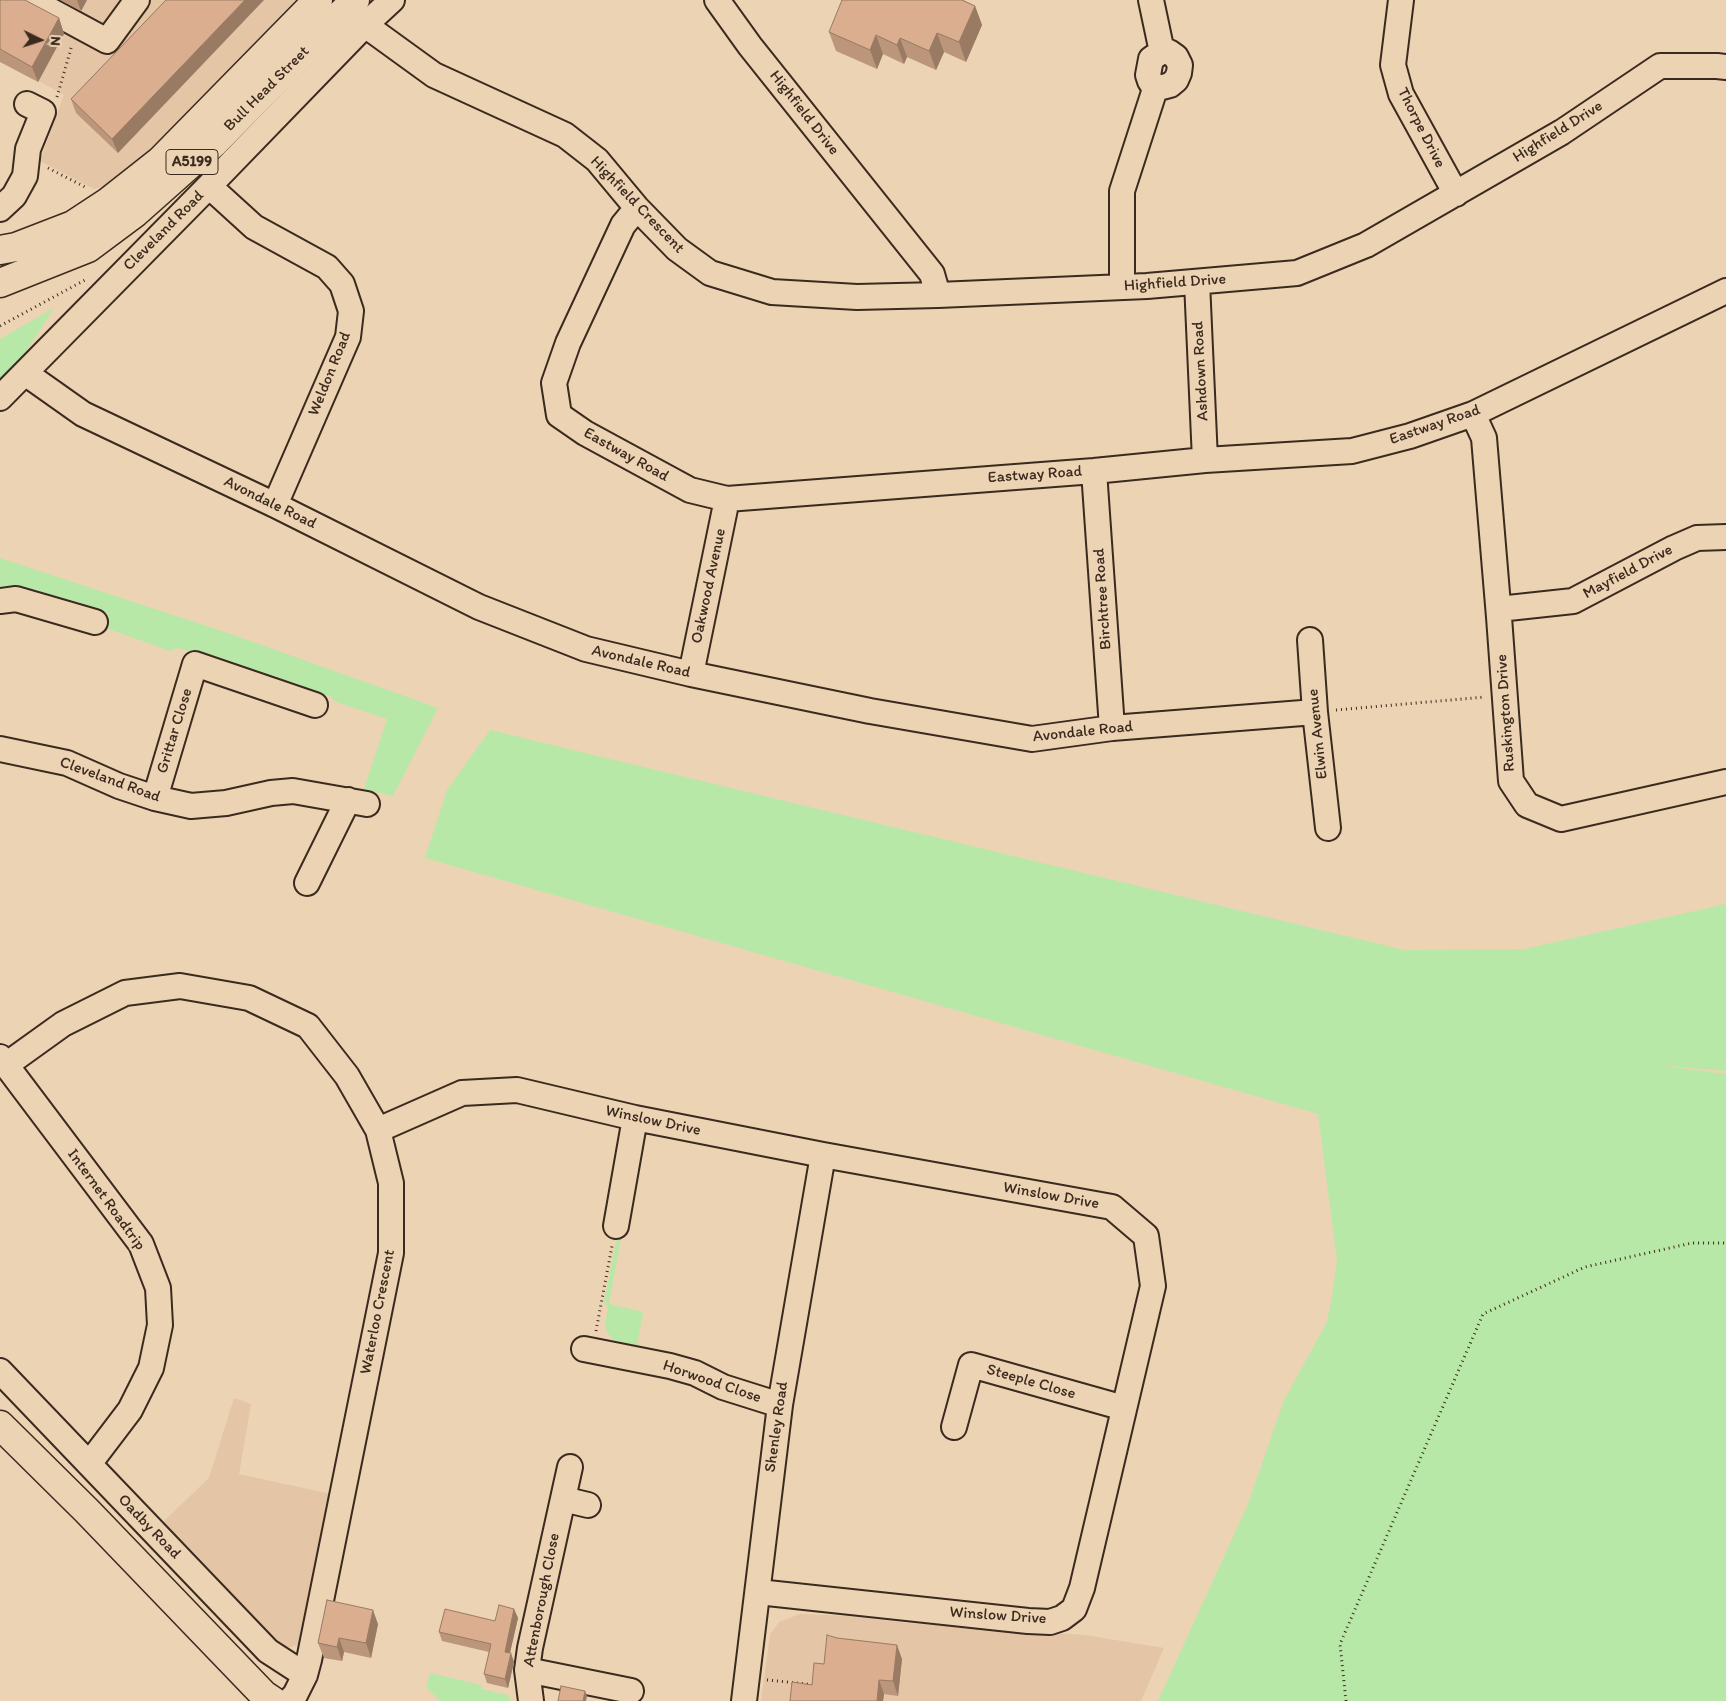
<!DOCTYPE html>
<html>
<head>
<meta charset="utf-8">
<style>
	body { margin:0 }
	#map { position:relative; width:1726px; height:1701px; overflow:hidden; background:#ecd3b4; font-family:Itim,sans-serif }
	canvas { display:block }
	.north { position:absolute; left:15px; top:15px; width:50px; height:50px; -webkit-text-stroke:4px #ecd3b4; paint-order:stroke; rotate:94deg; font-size:14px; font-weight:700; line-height:20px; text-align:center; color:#3b2a1e }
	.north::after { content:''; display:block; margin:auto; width:18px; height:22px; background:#3b2a1e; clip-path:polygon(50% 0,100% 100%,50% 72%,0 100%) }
</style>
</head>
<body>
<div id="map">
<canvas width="1726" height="1701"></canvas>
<div class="north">N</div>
</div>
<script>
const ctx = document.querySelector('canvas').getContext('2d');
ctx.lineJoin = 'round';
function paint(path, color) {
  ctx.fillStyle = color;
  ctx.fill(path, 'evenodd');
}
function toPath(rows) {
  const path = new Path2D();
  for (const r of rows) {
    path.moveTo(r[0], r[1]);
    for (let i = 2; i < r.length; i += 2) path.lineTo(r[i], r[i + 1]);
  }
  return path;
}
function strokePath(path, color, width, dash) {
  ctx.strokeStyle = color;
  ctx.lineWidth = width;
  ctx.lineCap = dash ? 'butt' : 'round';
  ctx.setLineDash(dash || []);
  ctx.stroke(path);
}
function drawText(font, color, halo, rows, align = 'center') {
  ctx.font = font + ' Itim,sans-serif';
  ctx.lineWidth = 5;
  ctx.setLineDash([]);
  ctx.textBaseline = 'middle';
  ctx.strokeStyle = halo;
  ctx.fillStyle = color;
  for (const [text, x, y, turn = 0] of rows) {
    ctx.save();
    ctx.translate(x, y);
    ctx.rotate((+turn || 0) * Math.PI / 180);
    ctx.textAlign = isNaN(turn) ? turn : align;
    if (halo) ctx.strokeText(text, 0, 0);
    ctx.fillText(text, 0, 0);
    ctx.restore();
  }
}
paint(toPath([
	[0,0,307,0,266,46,115,183,94,189,40,161,64,95,0,60],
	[234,1398,251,1404,239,1474,331,1494,299,1644,291,1647,279,1646,163,1522,209,1478],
	[800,1614,847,1616,907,1623,1085,1635,1164,1648,1141,1701,761,1701,770,1635,779,1622]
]), '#e4c5a6');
paint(toPath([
	[54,308,19,362,0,380,0,339],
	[0,558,231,634,438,708,393,796,364,789,387,719,336,702,329,695,308,697,219,664,212,657,192,653,187,650,178,648,170,651,106,628,108,619,16,592,0,594],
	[490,730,1404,950,1524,949,1726,904,1726,1071,1657,1065,1726,1074,1726,1701,1158,1701,1248,1504,1284,1400,1326,1324,1331,1302,1337,1261,1318,1114,425,858,447,790],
	[617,1237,621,1238,609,1304,643,1312,637,1346,613,1340,607,1332,605,1324,608,1308,604,1302],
	[430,1673,482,1685,481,1689,508,1695,511,1701,440,1701,426,1687]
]), '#b8e8a8');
const minor = toPath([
	[31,0,107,41,137,0],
	[717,0,750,46,932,274,938,295,1147,286,1297,273,1366,245,1562,132,1660,66,1717,66,1726,67],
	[1151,0,1162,52],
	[1401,0,1393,65,1401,94,1456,194],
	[365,25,434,75,565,135,597,160,637,208,677,249,710,273,772,292,857,297,938,295],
	[209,186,254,227,327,267,342,284,351,311,348,337,275,505],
	[637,208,623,225,568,343,554,383,559,415,585,433,690,490,727,499,1094,471,1205,460,1352,451,1410,436,1473,414,1726,291],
	[0,209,14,196,25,176,28,149,43,112,27,104],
	[1197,282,1205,460],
	[1122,287,1122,191,1155,89,1170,85,1176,80,1179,73,1180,65,1176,57,1169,52,1161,52,1151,59,1148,75,1150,81,1155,89],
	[25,373,83,414,275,505,479,607,586,649,691,674,870,711,1032,739,1112,728,1315,712],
	[0,398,209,186,365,25,392,0],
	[1473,414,1484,438,1499,617,1511,781,1527,805,1561,819,1726,782],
	[1094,471,1112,728],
	[0,601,16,599,95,622],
	[1499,609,1573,601,1674,548,1697,538,1726,537],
	[1310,640,1315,712,1328,828],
	[691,674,727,499],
	[0,749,67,763,119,786,155,798,191,806,226,803,271,793,293,791,367,804],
	[155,798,195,664,315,705],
	[307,883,348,800],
	[0,1057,141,1244,158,1288,160,1325,151,1368,130,1410,89,1464],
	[6,1065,63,1024,125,993,180,986,249,998,308,1026,347,1076,378,1130,391,1183,391,1253,309,1660,305,1675,295,1695,289,1701],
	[378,1130,462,1093,517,1090,635,1118,823,1155,1112,1207,1146,1236,1153,1286,1082,1588,1074,1609,1062,1618,1050,1622,1028,1621,758,1592],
	[616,1226,635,1118],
	[584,1349,670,1366,695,1373,723,1387,780,1405],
	[0,1371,268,1651,305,1675],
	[954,1427,971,1365,1124,1408],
	[563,1499,588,1505],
	[527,1670,631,1691],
	[531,1701,527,1670,530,1648,570,1467],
	[744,1701,780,1405,823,1155]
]);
const major = toPath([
	[0,250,16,247,73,225,108,202,160,161,318,0],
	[0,283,88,248,135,213,215,142,355,0],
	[0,1425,87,1511,264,1695,273,1701]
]);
strokePath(minor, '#3b2a1e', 28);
strokePath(major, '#3b2a1e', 31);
strokePath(toPath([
	[57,97,72,45],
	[48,168,87,188],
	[0,326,85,280],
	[1336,710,1485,697],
	[596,1331,612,1246],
	[767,1680,816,1685],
	[1346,1701,1340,1644,1483,1314,1585,1267,1692,1243,1726,1243]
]), '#3b2a1e', 3, [1, 4]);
strokePath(minor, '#ecd3b4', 24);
strokePath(major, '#ecd3b4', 28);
paint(toPath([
	[0,0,59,18,64,34,38,82,0,62],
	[60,0,87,0,81,11],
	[166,0,118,153,76,113,71,99],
	[963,0,975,6,982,25,966,62,944,52,936,70,907,57,904,64,883,54,877,69,836,51,829,32],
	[514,1609,518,1618,510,1653,514,1662,508,1688,487,1683,484,1674,489,1652,442,1641,439,1632,495,1621],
	[378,1624,371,1658,344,1652,342,1661,324,1658,318,1643],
	[902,1659,898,1696,884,1694,883,1701,790,1701,812,1685,824,1664]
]), '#bb967a');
paint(toPath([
	[77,0,87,0,81,11],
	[245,0,264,0,118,153,112,139],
	[975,6,982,25,966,62,959,42],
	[59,18,64,34,38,82,32,67],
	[937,33,944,52,936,70,929,51],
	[876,35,883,54,877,69,870,50],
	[900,38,907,57,904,64,897,45],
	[514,1609,518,1618,508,1661,505,1652],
	[373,1610,378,1624,371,1658,366,1643],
	[339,1638,344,1652,342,1661,337,1647],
	[897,1645,902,1659,898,1696,893,1681],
	[511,1653,514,1662,508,1688,505,1679],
	[879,1680,884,1694,883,1701,877,1701],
	[585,1691,587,1696,586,1701,583,1701]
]), '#997a63');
const building = toPath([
	[0,0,25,0,59,18,32,67,0,49,0,0],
	[166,0,245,0,112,139,71,99,166,0],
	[842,0,962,0,975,6,959,42,937,33,929,51,900,38,897,45,876,35,870,50,829,32,842,0],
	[327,1600,373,1610,366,1643,339,1638,337,1647,318,1643,327,1600],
	[499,1605,514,1609,505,1652,511,1653,505,1679,484,1674,491,1644,439,1632,445,1609,495,1621,499,1605],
	[827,1635,837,1638,897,1645,893,1681,879,1680,877,1701,790,1701,792,1682,812,1685,814,1663,824,1664,827,1635],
	[561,1686,585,1691,583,1701,558,1701,561,1686]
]);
paint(building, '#daae8e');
strokePath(building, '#997a63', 1);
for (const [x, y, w] of [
	[192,162,52]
]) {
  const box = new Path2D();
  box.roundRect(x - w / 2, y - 12.5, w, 25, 4);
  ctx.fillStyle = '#ecd3b4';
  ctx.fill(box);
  strokePath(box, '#3b2a1e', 1);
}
drawText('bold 15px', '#3b2a1e', null, [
	["A5199",192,162]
]);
drawText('16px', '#3b2a1e', '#ecd3b4', [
	["Bull Head Street",267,89,-45],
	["Highfield Drive",804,113,52],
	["Thorpe Drive",1421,128,63],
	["Highfield Drive",1558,132,-32],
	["Highfield Crescent",637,205,46],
	["Cleveland Road",164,231,-45],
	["Highfield Drive",1175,283,-4],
	["Ashdown Road",1201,371,-93],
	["Weldon Road",330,374,-68],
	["Eastway Road",1435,425,-19],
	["Eastway Road",626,455,29],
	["Eastway Road",1035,475,-4],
	["Avondale Road",270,503,26],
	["Mayfield Drive",1628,572,-28],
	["Oakwood Avenue",709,586,-78],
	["Birchtree Road",1103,599,-94],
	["Avondale Road",641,662,13],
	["Ruskington Drive",1506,713,-94],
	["Grittar Close",175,731,-73],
	["Avondale Road",1083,732,-6],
	["Elwin Avenue",1318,734,-96],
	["Cleveland Road",110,780,20],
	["Winslow Drive",653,1121,12],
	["Winslow Drive",1051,1196,10],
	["Internet Roadtrip",106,1200,54],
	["Waterloo Crescent",378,1312,-79],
	["Horwood Close",712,1382,19],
	["Steeple Close",1031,1382,16],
	["Shenley Road",777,1427,-82],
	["Oadby Road",149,1527,46],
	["Attenborough Close",542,1600,-79],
	["Winslow Drive",998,1616,4]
]);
</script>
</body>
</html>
